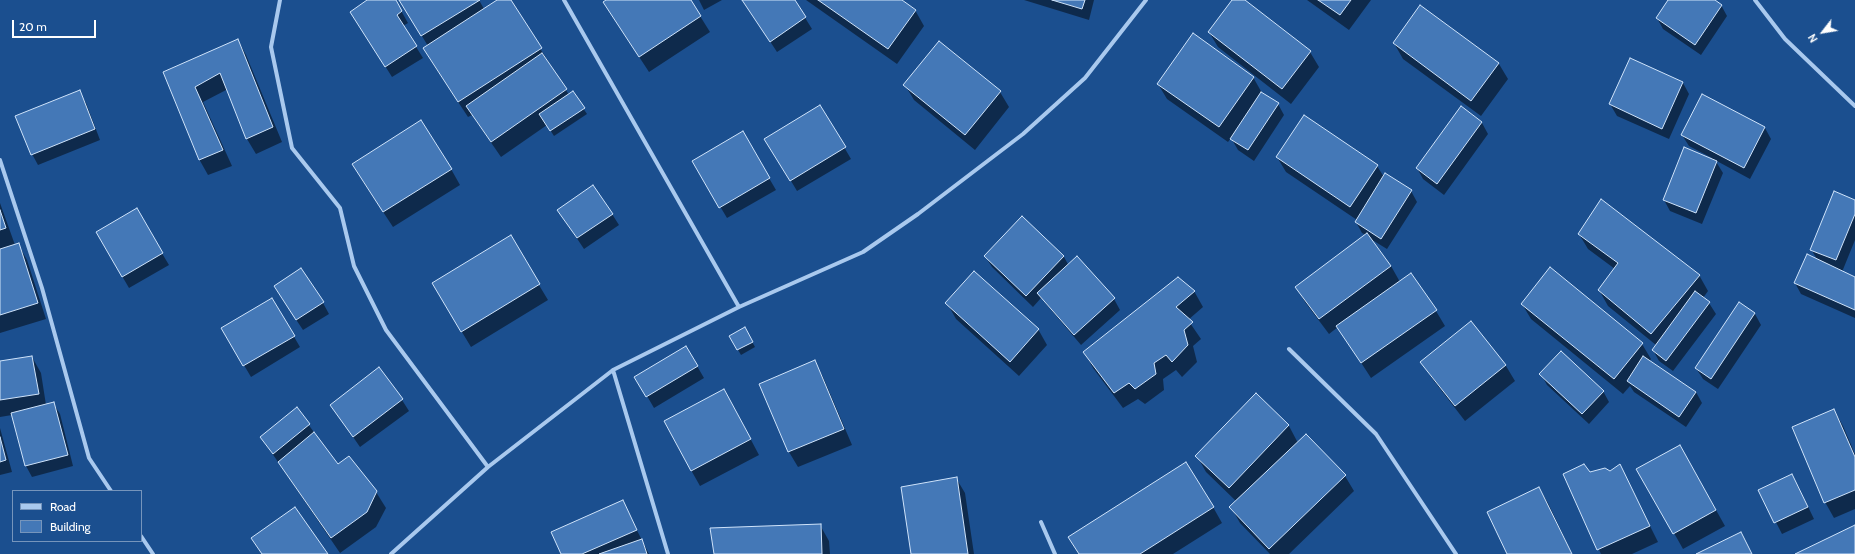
<!DOCTYPE html>
<html>
<head>
<meta charset="utf-8">
<style>
	body { margin:0 }
	#map { position:relative; width:1855px; height:554px; overflow:hidden; background:#1b4f8f; font-family:Cabin,sans-serif }
	canvas { display:block }
	.legend { position:absolute; left:12px; top:490px; width:130px; height:52px; box-sizing:border-box; background:#1b4f8f; border:1px solid #7695bc; margin:0; padding:5px 7px; list-style:none; font-size:12px; color:#fff }
	.legend li { display:flex; align-items:center; gap:8px; height:20px }
	.legend b { width:20px; border:1px solid #7695bc }
	.north { position:absolute; left:1803px; top:12px; width:40px; height:40px; -webkit-text-stroke:3px #1b4f8f; paint-order:stroke; rotate:239deg; font-size:11px; font-weight:700; line-height:16px; text-align:center; color:#fff }
	.north::after { content:''; display:block; margin:auto; width:14px; height:18px; background:#fff; clip-path:polygon(50% 0,100% 100%,50% 72%,0 100%) }
	.scale { position:absolute; left:12px; top:20px; width:84px; height:18px; box-sizing:border-box; border:2px solid #fff; border-top:0; padding-left:5px; font-size:12px; line-height:14px; white-space:nowrap; color:#fff; -webkit-text-stroke:3px #1b4f8f; paint-order:stroke }
</style>
</head>
<body>
<div id="map">
<canvas width="1855" height="554"></canvas>
<ul class="legend">
<li><b style="height:5px;background:#a9c9ee"></b>Road</li>
<li><b style="height:11px;background:#4478b7"></b>Building</li>
</ul>
<div class="north">N</div>
<div class="scale">20 m</div>
</div>
<script>
const ctx = document.querySelector('canvas').getContext('2d');
ctx.lineJoin = 'round';
function paint(path, color) {
  ctx.fillStyle = color;
  ctx.fill(path, 'evenodd');
}
function toPath(rows) {
  const path = new Path2D();
  for (const r of rows) {
    path.moveTo(r[0], r[1]);
    for (let i = 2; i < r.length; i += 2) path.lineTo(r[i], r[i + 1]);
  }
  return path;
}
function strokePath(path, color, width, dash) {
  ctx.strokeStyle = color;
  ctx.lineWidth = width;
  ctx.lineCap = dash ? 'butt' : 'round';
  ctx.setLineDash(dash || []);
  ctx.stroke(path);
}
paint(toPath([
	[369,0,395,0,408,23,403,26,423,58,392,77,358,23],
	[400,0,479,0,484,9,499,0,510,0,569,95,573,93,587,114,554,136,547,125,501,157,472,115,468,117,433,64,424,48,428,46],
	[608,0,690,0,710,32,649,72,613,17],
	[699,0,722,0,704,10],
	[743,0,794,0,812,29,777,52],
	[806,0,900,0,915,10,924,26,897,64],
	[1024,0,1094,0,1089,20],
	[1234,0,1244,0,1310,52,1319,67,1291,104,1218,47,1209,32],
	[1307,0,1371,0,1349,30],
	[1669,0,1713,0,1721,5,1727,16,1701,55,1663,29,1657,18],
	[238,40,246,55,282,142,256,154,247,139,228,89,203,102,232,166,208,175,199,159,164,73],
	[1394,43,1499,64,1508,79,1481,116,1403,59],
	[1631,60,1683,83,1689,94,1669,139,1617,116,1610,104],
	[1253,77,1262,93,1278,104,1284,115,1254,161,1238,150,1231,138,1228,142,1167,99,1158,84],
	[905,85,1000,92,1009,107,975,150,914,100],
	[79,92,86,103,100,140,38,165,32,154],
	[1703,95,1765,128,1771,139,1750,179,1715,160,1723,173,1702,224,1670,211,1664,200,1712,158,1689,146,1682,135],
	[820,106,851,159,797,191,766,139],
	[1461,108,1482,123,1488,134,1444,195,1423,179,1417,168],
	[742,132,776,190,727,218,693,161],
	[1277,157,1377,166,1384,177,1411,191,1417,202,1387,249,1369,238,1391,266,1400,282,1436,311,1445,326,1371,378,1338,327,1329,334,1305,302,1296,287,1366,235,1362,233,1356,222,1357,220,1286,172],
	[451,169,460,185,393,227,362,180],
	[1855,201,1855,240,1842,272,1855,278,1855,318,1801,294,1795,283,1818,261,1811,249],
	[0,203,15,245,18,244,27,260,46,319,0,333],
	[136,210,169,265,129,288,97,233],
	[558,210,612,214,619,225,584,249],
	[1022,217,1064,257,1069,266,1114,299,1120,310,1081,345,1041,298,1033,307,992,267,985,256],
	[1579,234,1699,275,1708,291,1703,298,1709,303,1716,314,1673,371,1659,361,1653,350,1656,345,1608,306,1599,290,1615,269,1588,249],
	[510,237,548,300,471,347,442,299],
	[1194,291,1203,307,1188,320,1201,339,1193,346,1197,362,1182,377,1176,370,1163,379,1164,390,1145,404,1138,399,1123,408,1093,368,1085,353],
	[281,297,323,303,329,314,303,330],
	[272,299,300,347,251,377,222,328],
	[947,303,1038,329,1047,345,1019,376,956,319],
	[1522,304,1642,344,1651,359,1649,362,1696,392,1702,403,1686,427,1634,392,1630,386,1623,394,1531,319],
	[1739,304,1755,314,1761,325,1718,389,1703,379,1696,368],
	[1471,322,1506,366,1515,381,1465,421,1431,377,1422,362],
	[745,329,755,347,741,355,730,336],
	[686,347,704,378,654,408,636,377],
	[32,357,41,373,46,405,53,403,60,414,73,466,32,477,26,466,12,415,0,417,0,363],
	[815,362,823,377,852,445,798,467,789,452,760,384],
	[1541,374,1603,391,1609,402,1589,424,1547,385],
	[1256,394,1289,426,1298,443,1345,476,1354,491,1289,554,1270,554,1240,523,1231,507,1237,502,1206,472,1197,456],
	[402,400,409,411,360,447,331,405],
	[733,406,759,455,700,486,691,470],
	[297,409,338,465,376,492,386,508,376,527,340,553,261,437],
	[1834,410,1843,426,1855,454,1855,509,1834,518,1825,502],
	[0,428,12,472,0,475],
	[1689,462,1725,526,1683,549,1638,469],
	[1620,466,1658,542,1632,554,1601,554,1564,475,1610,472],
	[956,478,965,493,974,554,912,554],
	[1798,486,1814,519,1782,534,1760,491],
	[1539,488,1548,503,1572,554,1508,554],
	[622,501,649,554,562,554],
	[1213,507,1222,523,1173,554,1079,554,1069,538],
	[820,525,829,541,830,554,715,554]
]), '#0007');
const building = toPath([
	[367,0,396,0,402,11,397,15,417,46,385,67,350,12,367,0],
	[399,0,480,0,421,36,399,0],
	[497,0,511,0,542,48,458,102,423,48,497,0],
	[606,0,691,0,701,16,639,57,603,2,606,0],
	[742,0,795,0,806,17,770,42,742,0],
	[818,0,902,0,916,10,888,49,818,0],
	[1052,0,1085,0,1082,9,1052,0],
	[1232,0,1245,0,1311,51,1282,89,1208,32,1232,0],
	[1318,0,1351,0,1340,15,1318,0],
	[1668,0,1715,0,1722,5,1695,45,1656,18,1668,0],
	[1420,5,1499,63,1471,101,1393,43,1420,5],
	[1193,33,1254,77,1219,127,1157,84,1193,33],
	[238,39,273,127,246,139,220,73,195,87,223,150,199,160,163,72,238,39],
	[939,41,1001,91,965,135,903,85,939,41],
	[542,53,567,89,491,142,466,106,542,53],
	[1630,58,1683,82,1662,129,1609,104,1630,58],
	[80,90,95,129,31,155,15,116,80,90],
	[573,91,585,108,550,131,539,114,573,91],
	[1261,92,1279,103,1248,150,1230,139,1261,92],
	[1702,94,1765,127,1744,168,1681,135,1702,94],
	[820,105,846,147,790,181,764,139,820,105],
	[1461,106,1482,122,1437,184,1416,168,1461,106],
	[1304,115,1378,165,1350,207,1276,157,1304,115],
	[421,120,452,169,383,212,352,164,421,120],
	[743,131,770,178,719,208,692,161,743,131],
	[1684,147,1717,161,1696,213,1663,200,1684,147],
	[1385,173,1412,190,1381,239,1355,222,1385,173],
	[593,185,613,214,577,238,557,210,593,185],
	[1834,191,1855,200,1855,214,1836,260,1810,250,1834,191],
	[1601,199,1700,275,1651,334,1598,290,1618,263,1578,234,1601,199],
	[137,208,163,253,122,277,96,232,137,208],
	[0,210,6,228,0,230,0,210],
	[1022,216,1064,256,1026,296,984,256,1022,216],
	[1367,233,1391,266,1319,319,1295,287,1367,233],
	[511,235,540,284,461,332,432,283,511,235],
	[19,243,38,303,0,315,0,249,19,243],
	[1807,254,1855,277,1855,310,1794,283,1807,254],
	[1077,256,1115,298,1074,335,1037,293,1077,256],
	[1550,267,1643,343,1614,379,1521,304,1550,267],
	[301,268,324,302,296,320,274,286,301,268],
	[974,271,1039,329,1010,362,945,303,974,271],
	[1411,273,1437,310,1361,363,1336,326,1411,273],
	[1178,277,1195,291,1176,307,1193,322,1184,330,1188,345,1172,362,1166,355,1154,363,1156,374,1135,389,1129,383,1114,393,1083,352,1178,277],
	[1695,291,1710,302,1666,361,1652,350,1695,291],
	[272,298,295,336,243,366,221,328,272,298],
	[1739,302,1755,313,1711,379,1695,368,1739,302],
	[1471,321,1506,365,1455,406,1420,362,1471,321],
	[745,327,753,342,737,350,729,336,745,327],
	[686,346,698,366,646,397,634,377,686,346],
	[1561,351,1604,391,1582,414,1539,374,1561,351],
	[32,356,39,394,0,400,0,361,32,356],
	[1643,356,1696,392,1679,417,1627,381,1643,356],
	[815,360,844,429,788,452,759,384,815,360],
	[379,367,403,399,353,437,330,405,379,367],
	[724,389,751,439,691,471,664,421,724,389],
	[1256,393,1289,425,1229,488,1195,456,1256,393],
	[54,402,68,455,25,466,11,413,54,402],
	[297,407,310,424,273,454,260,437,297,407],
	[1834,409,1855,457,1855,490,1824,503,1792,427,1834,409],
	[314,432,338,464,349,456,377,491,367,512,331,538,278,462,314,432],
	[1306,434,1346,475,1269,549,1229,507,1306,434],
	[0,437,6,460,0,462,0,437],
	[1680,445,1716,510,1673,534,1636,469,1680,445],
	[1186,462,1214,507,1140,554,1079,554,1068,537,1186,462],
	[1584,464,1590,472,1605,468,1610,471,1620,464,1650,526,1597,550,1563,474,1584,464],
	[1792,474,1808,507,1774,523,1758,490,1792,474],
	[957,477,968,554,911,554,901,487,957,477],
	[1539,487,1572,554,1507,554,1487,512,1539,487],
	[623,500,637,530,582,554,561,554,551,532,623,500],
	[295,507,328,554,262,554,251,538,295,507],
	[821,524,822,554,714,554,710,528,821,524],
	[1855,525,1855,554,1795,554,1855,525],
	[1741,532,1752,554,1696,554,1741,532],
	[642,539,647,554,599,554,642,539]
]);
paint(building, '#4478b7');
strokePath(building, '#cfe3fa', 1);
strokePath(toPath([
	[280,0,271,47,292,148,340,208,354,266,386,330,488,467],
	[564,0,739,307],
	[1755,0,1785,39,1855,106],
	[0,160,42,288,89,458,111,491],
	[1289,349,1376,434,1456,554],
	[613,370,668,554],
	[1041,522,1055,554],
	[141,536,153,554],
	[391,554,488,467,613,370,739,307,863,252,918,214,1023,134,1085,78,1146,0]
]), '#a9c9ee', 4);
</script>
</body>
</html>
